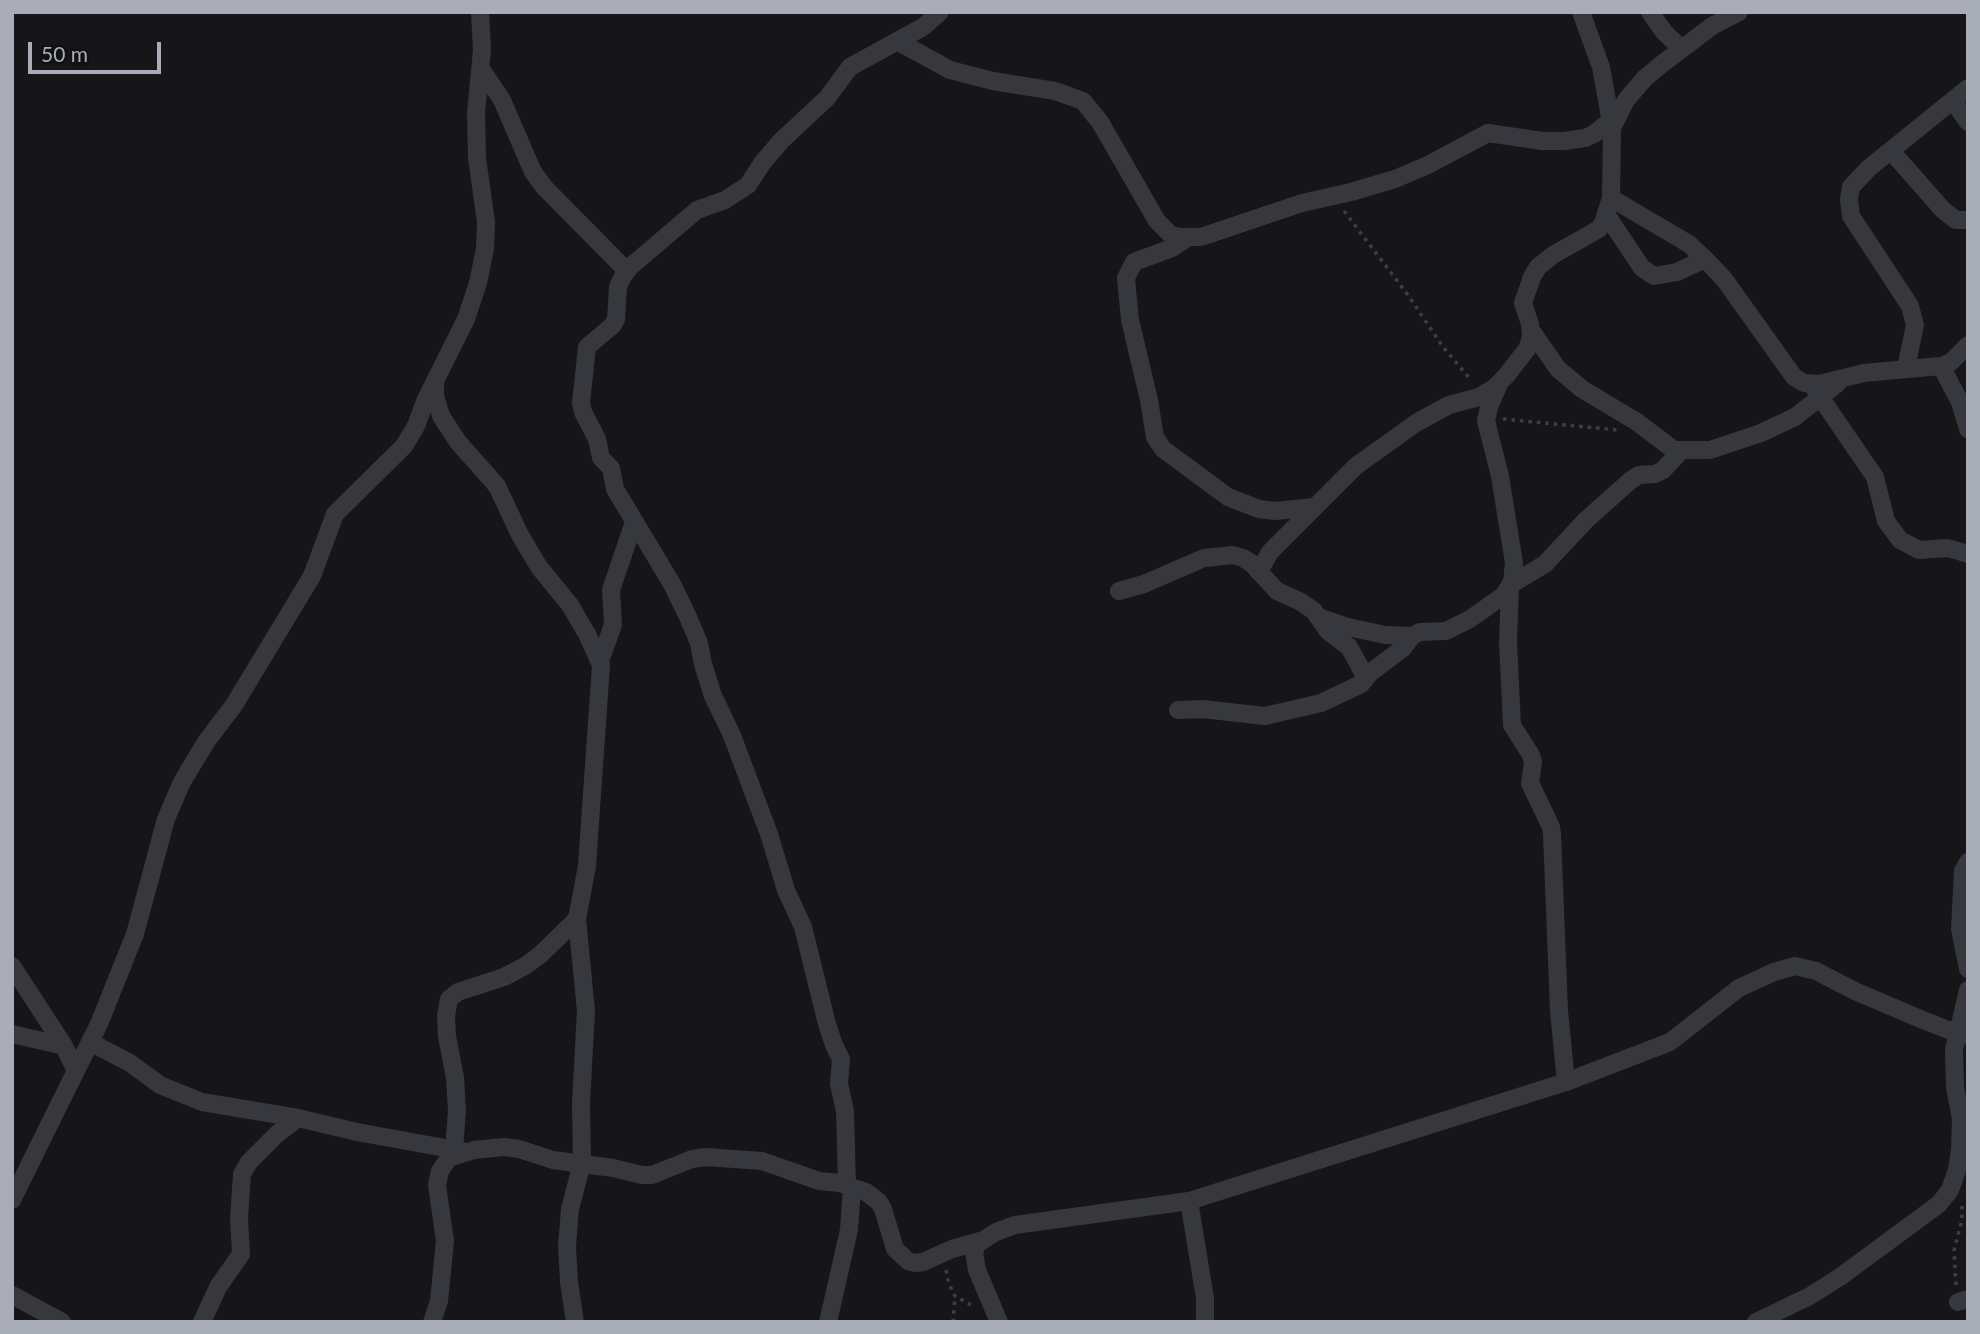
<!DOCTYPE html>
<html>
<head>
<meta charset="utf-8">
<style>
	body { margin:0 }
	#map { position:relative; width:1980px; height:1334px; overflow:hidden; background:#161618; font-family:Lato,sans-serif }
	canvas { display:block }
	.frame { position:absolute; inset:0; border:14px solid #a8adb8; pointer-events:none }
	.scale { position:absolute; left:28px; top:42px; width:133px; height:32px; box-sizing:border-box; border:4px solid #a8adb8; border-top:0; padding-left:9px; font-size:21px; line-height:24px; white-space:nowrap; color:#a8adb8; -webkit-text-stroke:5px #111113; paint-order:stroke }
</style>
</head>
<body>
<div id="map">
<canvas width="1980" height="1334"></canvas>
<div class="frame"></div>
<div class="scale">50 m</div>
</div>
<script>
const ctx = document.querySelector('canvas').getContext('2d');
ctx.lineJoin = 'round';
function toPath(rows) {
  const path = new Path2D();
  for (const r of rows) {
    path.moveTo(r[0], r[1]);
    for (let i = 2; i < r.length; i += 2) path.lineTo(r[i], r[i + 1]);
  }
  return path;
}
function strokePath(path, color, width, dash) {
  ctx.strokeStyle = color;
  ctx.lineWidth = width;
  ctx.lineCap = dash ? 'butt' : 'round';
  ctx.setLineDash(dash || []);
  ctx.stroke(path);
}
strokePath(toPath([
	[1344,211,1408,295,1443,347,1471,380],
	[1503,419,1617,430],
	[946,1270,949,1284,955,1296,973,1306],
	[1956,1285,1954,1250,1962,1220,1962,1203],
	[953,1322,955,1296]
]), '#3d3f44', 3.5, [3.5, 5]);
strokePath(toPath([
	[1581,12,1601,67,1612,128],
	[1650,12,1664,32,1682,49],
	[897,41,950,70,993,81,1055,91,1083,101,1100,122,1157,221,1171,235,1182,237,1201,237,1302,203,1351,192,1395,179,1428,165,1488,133,1542,141,1564,141,1585,138,1594,134,1611,120],
	[481,69,502,100,533,172,545,188,627,271],
	[1953,101,1968,122],
	[1891,151,1943,210,1956,220,1968,220],
	[1611,198,1689,244,1705,259,1724,279,1794,377,1804,383,1819,384,1864,373,1941,366,1951,362,1968,345],
	[1606,214,1642,268,1654,276,1677,272,1705,259],
	[1187,238,1172,248,1134,262,1126,278,1130,320,1149,400,1155,437,1163,449,1228,497,1259,509,1275,511,1314,507],
	[1531,330,1558,369,1582,389,1637,422,1674,450,1710,450,1761,433,1795,417,1838,383],
	[1941,366,1960,402,1968,429],
	[1906,368,1915,325,1910,306,1851,216,1849,199,1851,187,1869,168,1968,88],
	[435,381,435,396,441,416,458,442,497,486,520,535,539,567,570,605,587,634,601,665,587,866,577,919,586,1011,581,1103,582,1163,570,1209,567,1246,569,1282,575,1322],
	[1814,388,1875,477,1886,521,1900,540,1919,550,1948,548,1968,554],
	[1259,572,1270,552,1356,466,1416,423,1449,405,1479,397,1494,388,1506,376,1527,349,1531,337,1530,324,1523,303,1532,277,1538,267,1553,255,1599,229,1603,223,1611,198,1612,128,1626,100,1645,78,1662,64,1712,26,1739,12],
	[1510,585,1545,564,1586,520,1631,480,1639,475,1655,474,1663,470,1681,451],
	[1510,587,1508,642,1512,725,1531,755,1533,762,1530,783,1551,827,1552,834,1559,1011,1566,1082],
	[1119,591,1144,584,1204,558,1233,555,1243,558,1251,563,1277,591,1301,602,1314,611,1328,631,1349,647,1366,678],
	[1321,618,1348,627,1385,635,1412,636],
	[600,661,613,625,611,590,634,522],
	[1178,710,1203,709,1265,716,1321,703,1361,684,1370,673,1403,648,1412,636,1420,632,1446,631,1470,619,1504,595,1512,582,1514,563,1500,476,1486,421,1489,407,1499,384],
	[1968,862,1963,871,1960,929,1968,969],
	[12,966,64,1046,76,1071],
	[12,1034,64,1046],
	[90,1042,130,1063,160,1085,202,1102,298,1118,357,1132,467,1152],
	[454,1149,457,1111,455,1078,447,1036,446,1016,449,999,458,992,504,977,525,966,540,955,577,919],
	[847,1186,845,1111,839,1084,841,1059,834,1045,827,1024,803,927,786,890,769,834,731,733,713,696,703,664,699,643,688,617,672,584,615,489,611,468,601,458,597,439,583,412,581,403,587,347,613,325,616,319,618,287,623,276,630,267,697,210,725,200,748,185,763,162,782,140,827,98,850,67,923,27,940,12],
	[12,1200,99,1024,135,934,166,819,182,782,206,742,234,705,312,576,335,514,404,446,416,426,426,399,466,319,478,283,485,249,486,222,477,158,476,113,482,50,480,12],
	[1189,1201,1205,1298,1205,1322],
	[12,1295,62,1322],
	[1958,1302,1968,1299],
	[202,1322,218,1287,241,1254,239,1218,242,1174,249,1162,277,1134,298,1118],
	[432,1322,439,1301,445,1241,437,1185,440,1171,449,1158,474,1150,503,1147,519,1149,553,1160,613,1168,642,1175,652,1175,692,1159,706,1157,762,1161,819,1181,840,1183,866,1192,879,1202,883,1209,895,1249,908,1261,915,1263,923,1262,952,1249,980,1241],
	[828,1322,849,1230,852,1187],
	[999,1322,977,1270,974,1252,977,1244,996,1232,1015,1225,1189,1201,1566,1082,1670,1042,1739,988,1774,972,1795,966,1816,971,1857,992,1923,1020,1956,1033,1968,1035],
	[1756,1322,1810,1296,1840,1277,1939,1204,1950,1190,1957,1170,1960,1149,1961,1119,1955,1087,1954,1050,1968,990]
]), '#37383d', 18);
</script>
</body>
</html>
